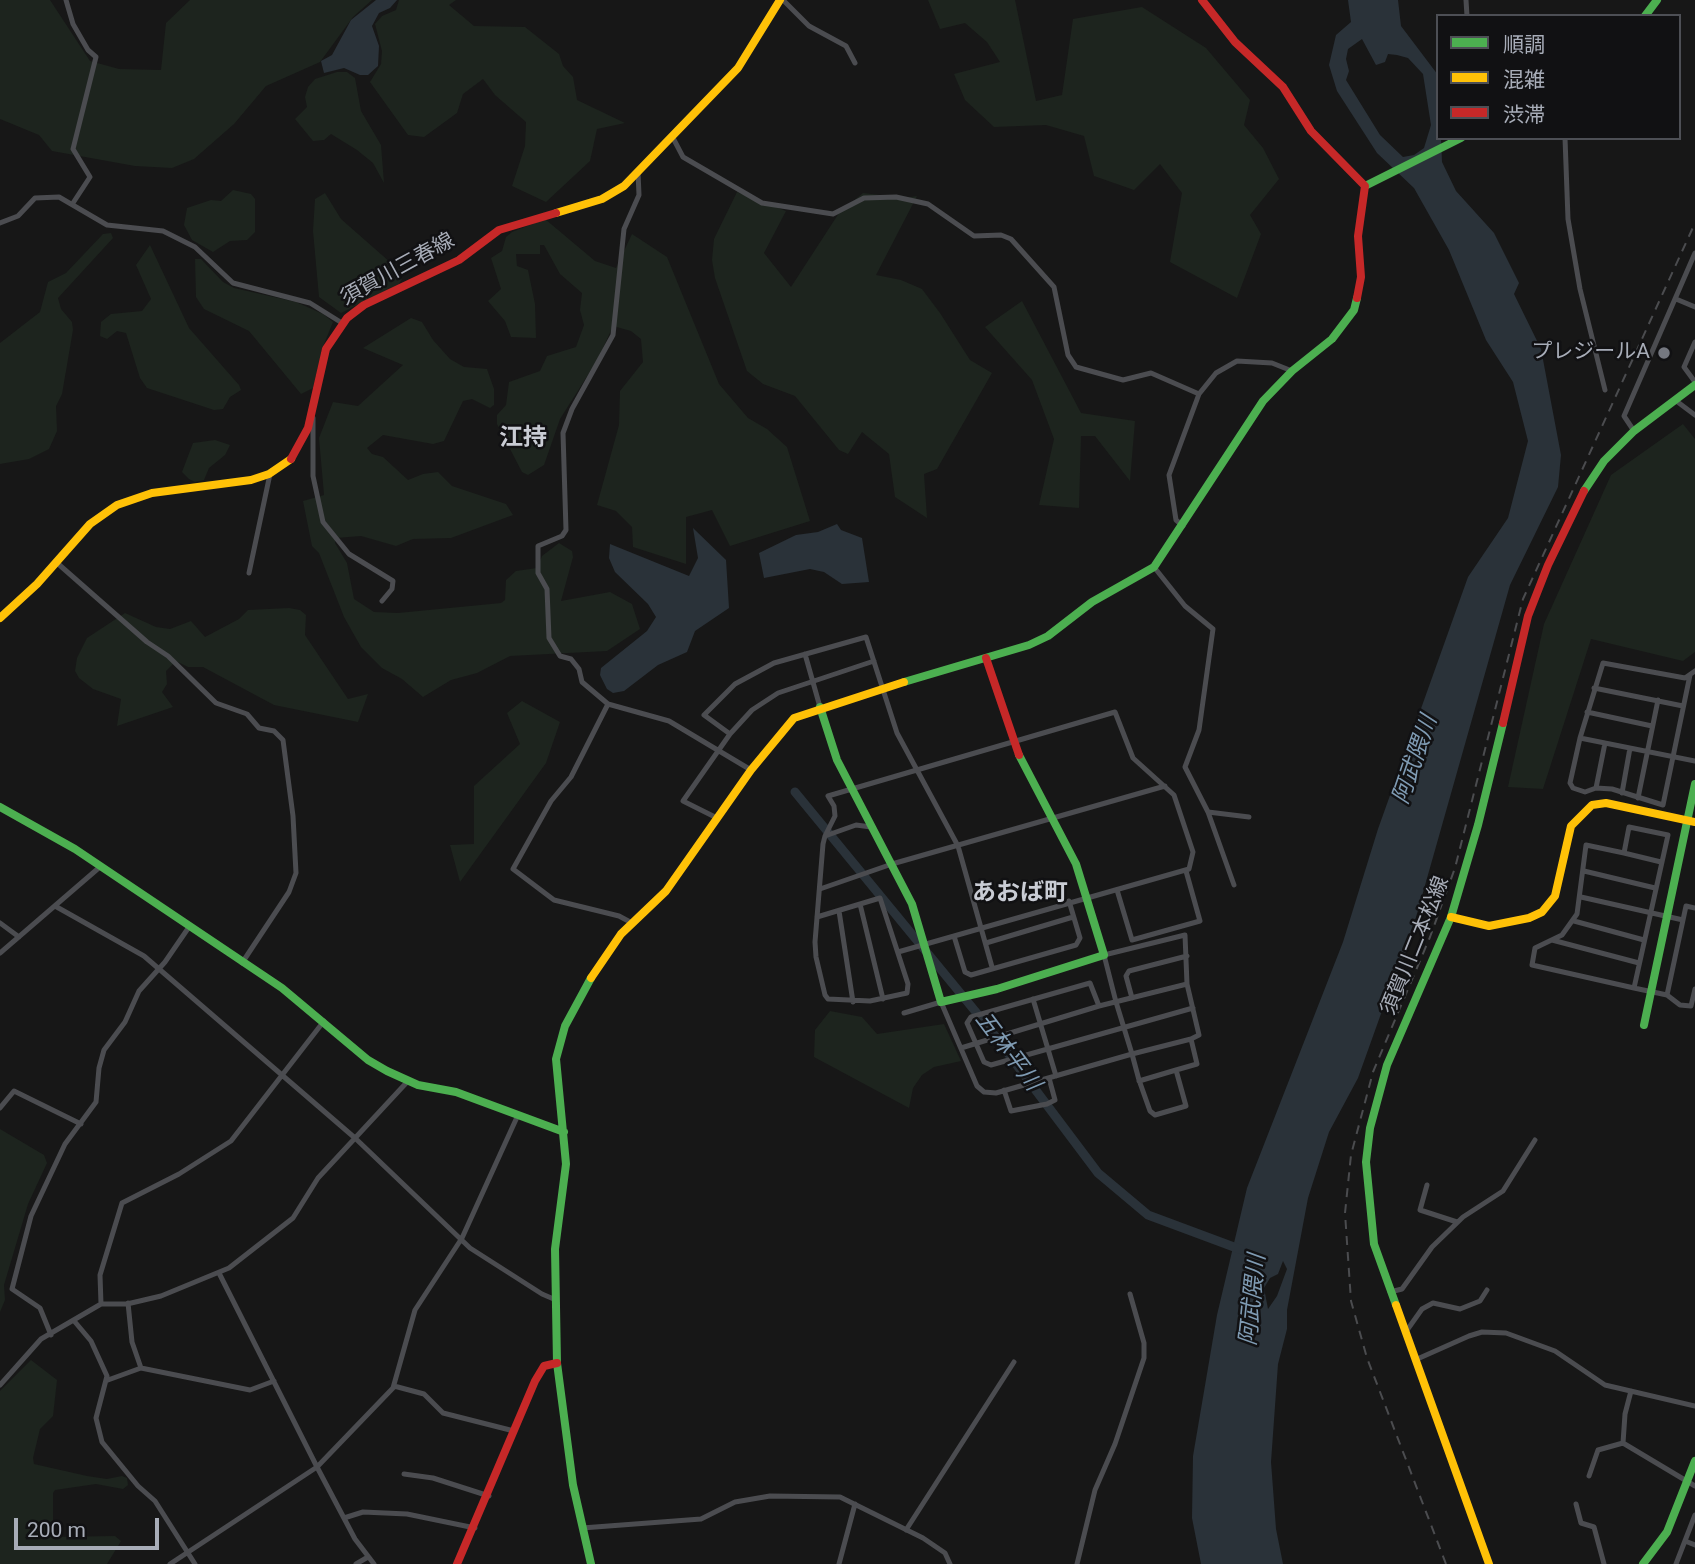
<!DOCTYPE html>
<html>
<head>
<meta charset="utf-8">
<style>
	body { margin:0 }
	#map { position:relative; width:1695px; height:1564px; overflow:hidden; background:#171717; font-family:Roboto,"Noto Sans JP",sans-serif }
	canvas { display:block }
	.legend { position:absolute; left:1436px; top:14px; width:245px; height:126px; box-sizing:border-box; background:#111113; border:2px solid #4d4f55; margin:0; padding:9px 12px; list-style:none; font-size:21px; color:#a8adb8 }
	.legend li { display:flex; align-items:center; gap:14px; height:35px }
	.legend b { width:35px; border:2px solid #4d4f55 }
	.scale { position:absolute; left:14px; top:1518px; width:145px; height:32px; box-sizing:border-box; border:4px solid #a8adb8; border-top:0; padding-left:9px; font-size:21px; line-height:24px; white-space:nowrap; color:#a8adb8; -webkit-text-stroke:5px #111113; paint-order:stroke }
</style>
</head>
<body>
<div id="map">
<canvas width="1695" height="1564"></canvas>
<ul class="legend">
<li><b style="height:9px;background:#4caf50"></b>順調</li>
<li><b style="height:9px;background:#ffc107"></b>混雑</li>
<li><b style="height:9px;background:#c62828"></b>渋滞</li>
</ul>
<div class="scale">200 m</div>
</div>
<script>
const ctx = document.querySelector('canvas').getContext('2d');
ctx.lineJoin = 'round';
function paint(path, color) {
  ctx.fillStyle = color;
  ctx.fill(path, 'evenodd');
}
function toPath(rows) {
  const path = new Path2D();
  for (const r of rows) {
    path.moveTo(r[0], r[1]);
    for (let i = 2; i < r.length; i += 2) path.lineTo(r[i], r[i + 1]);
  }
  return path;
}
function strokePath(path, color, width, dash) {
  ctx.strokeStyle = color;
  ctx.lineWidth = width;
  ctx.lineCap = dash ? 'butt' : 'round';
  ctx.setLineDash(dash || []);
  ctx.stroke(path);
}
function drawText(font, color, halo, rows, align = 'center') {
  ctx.font = font + ' Roboto,"Noto Sans JP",sans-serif';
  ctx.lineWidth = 5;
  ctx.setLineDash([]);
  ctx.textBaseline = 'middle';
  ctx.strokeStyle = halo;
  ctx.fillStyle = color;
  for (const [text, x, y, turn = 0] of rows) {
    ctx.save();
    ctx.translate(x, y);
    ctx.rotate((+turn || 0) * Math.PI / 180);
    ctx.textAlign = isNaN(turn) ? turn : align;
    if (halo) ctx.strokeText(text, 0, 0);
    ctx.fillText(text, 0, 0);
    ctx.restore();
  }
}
paint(toPath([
	[0,0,50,0,90,61,119,69,161,70,166,23,190,0,372,0,353,17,320,62,266,86,234,124,194,159,172,168,135,166,52,151,39,135,0,119],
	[399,0,456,0,449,5,474,26,525,27,559,54,563,66,573,77,577,100,625,123,597,129,590,161,546,202,512,186,525,146,526,122,495,95,483,79,463,94,457,113,424,137,408,135,370,82,381,64,382,51,375,24,382,16,396,10],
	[928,0,1015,0,1036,101,1062,95,1073,19,1142,7,1206,48,1250,100,1244,125,1263,148,1279,179,1250,215,1261,234,1237,298,1170,262,1182,193,1160,164,1134,190,1094,176,1084,136,1046,125,994,127,965,100,954,74,1000,62,987,42,965,23,940,29],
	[337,72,347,72,355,78,361,111,381,145,384,183,373,163,357,150,331,134,324,140,313,141,295,119,307,107,305,97,308,87,315,79],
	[233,190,251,194,255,199,255,232,247,240,230,241,213,252,192,240,184,225,187,208,211,200,221,201],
	[737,192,786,211,764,253,791,287,839,213,863,193,905,198,917,196,876,275,901,280,922,289,940,313,970,360,992,373,937,469,924,474,927,518,895,497,889,454,862,432,848,454,839,450,795,396,763,384,747,371,715,278,712,260,714,239],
	[325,193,341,219,399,270,402,279,399,284,341,313,319,297,313,231,315,199],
	[545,219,595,261,616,268,632,234,667,257,719,384,748,418,767,429,787,447,810,521,730,546,712,510,686,517,686,564,633,547,632,527,616,511,597,505,619,425,620,391,643,362,641,339,631,331,613,326,598,359,560,419,544,465,528,475,522,472,497,424,497,415,506,405,509,382,540,371,547,356,576,347,584,325,580,310,582,293,560,274,544,245,540,245,540,254,516,254,517,266,528,270,535,304,536,338,511,337,505,321,488,301,501,289,491,258,502,251,506,237,512,232],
	[111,233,113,238,58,298,61,309,72,322,73,330,62,394,56,406,57,431,49,449,29,459,0,464,0,343,40,312,48,282,66,273,103,234],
	[150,245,189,328,239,385,241,390,230,397,223,409,214,410,147,388,140,378,126,333,117,331,107,339,100,336,101,322,111,314,142,311,151,299,136,265],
	[195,259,201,259,223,282,234,288,296,302,323,314,333,322,322,349,313,388,301,394,249,331,204,309,196,297],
	[1022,301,1081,413,1135,421,1130,481,1095,436,1081,436,1079,508,1039,505,1054,439,1032,380,985,327],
	[411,318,422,322,433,340,450,359,464,367,487,369,494,389,494,405,490,408,472,399,463,401,444,441,433,444,383,435,367,448,372,454,383,457,408,480,423,474,438,472,452,486,506,504,513,515,451,538,413,539,396,546,361,536,336,538,335,543,347,563,354,599,374,612,398,613,501,603,505,600,506,580,516,571,537,568,542,556,559,543,572,551,573,557,561,601,610,592,632,604,640,629,607,651,510,656,477,673,451,680,423,697,402,679,382,668,361,647,344,617,319,553,312,546,303,501,324,495,319,438,333,402,358,406,403,365,363,348],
	[1683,424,1695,439,1695,652,1683,661,1591,639,1543,789,1508,787,1544,624,1611,475],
	[215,440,230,445,225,455,209,468,204,480,195,482,189,479,182,472,193,443],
	[289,608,300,610,306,615,305,635,348,699,368,694,358,722,274,705,203,667,188,667,176,661,166,671,167,684,162,692,173,707,117,726,121,699,93,689,79,678,75,671,77,658,87,638,125,613,156,627,170,629,191,621,205,637,239,619,248,610],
	[522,701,560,722,546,763,460,882,450,845,474,844,474,786,520,744,507,713],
	[830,1011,862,1017,877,1034,944,1024,961,1061,934,1067,922,1075,913,1088,909,1108,814,1057,815,1030],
	[0,1129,44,1155,47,1163,28,1204,4,1285,5,1300,0,1312],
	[31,1360,57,1380,53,1416,40,1429,33,1458,34,1464,87,1476,107,1479,122,1476,127,1478,128,1485,123,1489,96,1484,55,1490,53,1493,53,1537,115,1536,121,1541,107,1564,0,1564,0,1391]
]), '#1d241e');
paint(toPath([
	[376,0,397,0,390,8,379,13,372,26,379,46,378,66,368,75,360,75,344,68,324,73,321,61,332,55,351,20],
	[1348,0,1398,0,1401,26,1438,75,1438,138,1441,138,1442,162,1456,191,1494,233,1519,283,1514,294,1541,349,1561,455,1558,487,1510,585,1405,956,1392,983,1358,1078,1329,1132,1308,1198,1287,1310,1287,1329,1278,1364,1271,1462,1276,1529,1283,1564,1201,1564,1192,1518,1193,1456,1217,1315,1247,1188,1343,942,1378,829,1468,577,1508,518,1528,441,1513,382,1486,340,1449,250,1414,188,1377,153,1337,91,1329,65,1336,35,1351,22],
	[1362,39,1376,65,1385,62,1388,54,1397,55,1408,58,1423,74,1431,125,1424,148,1414,155,1403,157,1380,135,1346,80,1349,71,1346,59,1348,49],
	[1283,1261,1287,1269,1277,1296,1268,1309,1264,1288,1270,1278,1278,1274],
	[837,524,841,530,862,538,869,582,842,584,824,572,810,569,764,578,759,553,796,535,818,532],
	[693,528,726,560,729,608,695,631,687,652,658,665,624,691,613,693,607,689,600,675,601,668,647,631,656,617,648,604,615,572,609,558,610,544,689,576,698,558]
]), '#2a3239');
strokePath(toPath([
	[795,792,989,1028,1098,1173,1148,1215,1242,1250]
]), '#2a3239', 9);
strokePath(toPath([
	[66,0,73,24,88,50,96,57,73,149,90,177,73,203],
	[783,0,809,26,846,46,855,63],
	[1466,0,1467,16],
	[672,136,683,157,762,203,833,214,864,198,896,197,928,204,974,236,1001,235,1011,239,1054,287,1068,355,1076,367,1123,380,1151,373,1199,394],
	[1565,138,1568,219,1580,289,1605,390],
	[638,172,639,195,624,229,613,335,572,409,563,433,566,530,562,536,538,546,538,573,547,589,549,638,560,656,571,659,579,669,582,682,608,704,669,721,751,770],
	[0,223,18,216,35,198,59,197,107,225,163,231,195,247,233,283,310,303,342,323],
	[1676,299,1695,307],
	[1695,342,1684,367,1695,382],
	[1675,400,1695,415],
	[313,418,313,476,323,522,349,554,393,581,392,589,382,601],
	[1634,431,1624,416,1695,253],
	[1183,526,1176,520,1169,475,1199,394,1216,373,1237,361,1272,363,1292,371],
	[56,562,147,642,168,656,216,703,247,714,259,728,274,731,283,740,293,816,296,873,289,892,242,963],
	[1154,567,1185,606,1213,629,1199,730,1185,767,1208,812,1234,885],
	[249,573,270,474],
	[805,654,820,707],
	[1690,675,1663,805,1612,789,1596,788,1585,792,1573,788,1570,783,1580,738,1603,663,1685,678,1695,671],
	[1594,688,1683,706],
	[608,704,571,777,551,801,513,869,554,900,619,916,632,923],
	[1587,712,1652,726],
	[730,734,704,715,735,684,774,663,866,637,897,733,958,846,992,967],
	[1580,738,1695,761],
	[1596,788,1605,743],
	[1622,793,1630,748],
	[1638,798,1658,700],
	[1208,812,1249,817],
	[717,818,683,801,730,734,752,710,778,693,874,661],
	[825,836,835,816,834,806,828,796,1115,712,1133,758,1174,795,1193,852,1189,869,898,952],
	[1624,853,1661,862],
	[1584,871,1655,888],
	[820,889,892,864,1165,786],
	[1117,890,1132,940,1200,921,1186,871],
	[1581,897,1683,920],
	[860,904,883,999],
	[55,906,144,956,355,1138,470,1248,542,1294,556,1300],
	[839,911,853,1002],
	[817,917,880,898,908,984,907,993,870,1001,828,999,825,995,816,957,815,942,823,844,825,836,856,825,871,827],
	[1574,921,1644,940],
	[0,923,19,937],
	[954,936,965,972,971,975,1076,945,1080,938,1069,901],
	[1552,940,1639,963],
	[986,943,1073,917],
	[0,953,101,866],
	[1634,988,1532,965,1535,948,1562,935,1577,914,1586,845,1624,853,1629,827,1668,835,1634,988,1667,995,1680,1005,1691,1006,1695,989],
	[1667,995,1686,906,1695,908],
	[1132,998,1126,976,1129,971,1187,956],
	[1033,999,1056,1076],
	[1099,1006,1090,983,971,1017,967,1023,984,1062,991,1065,1193,1008],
	[904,1013,941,1002,977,1086,984,1092,996,1093,1132,1054,1191,1039,1199,1035,1187,984,1185,935,1104,955,1116,1002,1132,1054,1139,1080,1150,1111,1155,1115,1186,1106,1176,1070,1197,1064,1191,1039],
	[961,1048,1099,1006,1187,984],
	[1139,1081,1176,1070],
	[1004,1090,1011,1111,1047,1104,1055,1100,1049,1078],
	[0,1108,14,1091,81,1124],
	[1427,1185,1420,1210,1457,1222],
	[219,1273,317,1467,355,1539,374,1564],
	[1390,1292,1402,1289,1432,1247,1463,1217,1503,1191,1535,1140],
	[128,1303,132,1342,141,1368,250,1390,274,1381],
	[101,1304,100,1275,122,1203,179,1174,231,1141,324,1021],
	[75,1322,91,1341,107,1376,96,1418,102,1442,138,1486,155,1501,195,1564],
	[1405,1333,1422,1309,1433,1303,1460,1309,1480,1301,1487,1290],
	[51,1335,40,1308,12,1289,31,1216,65,1144,96,1102,99,1068,104,1050,125,1022,139,991,165,962,189,927],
	[1415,1360,1469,1336,1482,1332,1506,1333,1555,1351,1605,1385,1695,1406],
	[108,1380,141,1368],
	[0,1385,41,1339,101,1304,127,1304,161,1296,229,1268,293,1218,318,1178,408,1081],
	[394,1386,424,1394,443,1413,514,1431],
	[1623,1443,1695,1486],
	[404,1474,433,1478,489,1496],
	[1589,1476,1598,1450,1623,1443,1625,1414,1631,1391],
	[1576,1504,1581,1523,1594,1527,1604,1564],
	[344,1518,363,1512,407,1514,475,1528],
	[582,1528,701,1519,735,1502,770,1496,840,1497,923,1538,945,1553,950,1564],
	[906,1530,1014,1362],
	[1685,1541,1695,1545],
	[170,1564,317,1467,393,1388,415,1310,462,1238,518,1115],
	[356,1564,368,1557],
	[839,1564,855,1504],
	[1077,1564,1095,1490,1115,1444,1144,1358,1144,1343,1130,1294],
	[1676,1564,1695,1515]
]), '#4b4c50', 5);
strokePath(toPath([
	[1645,16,1657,0],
	[1365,186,1461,138],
	[1584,491,1604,461,1634,431,1695,385],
	[904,682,1029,645,1048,636,1092,602,1154,567,1263,401,1292,371,1332,339,1354,310,1357,298],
	[820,707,837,760,912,904,941,1002,997,989,1104,955,1076,864,1019,755],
	[0,807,75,849,282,988,368,1060,387,1071,418,1085,456,1092,564,1132],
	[1644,1025,1695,784],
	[1396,1305,1374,1244,1366,1162,1370,1128,1387,1065,1451,917,1478,825,1503,723],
	[591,1564,573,1485,557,1363,555,1249,566,1164,556,1059,565,1026,591,978],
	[1643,1564,1667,1532,1695,1461]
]), '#4caf50', 8);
strokePath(toPath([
	[556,213,602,199,624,186,738,68,780,0],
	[0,618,37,584,90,524,117,505,152,493,251,480,269,474,291,459],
	[1451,917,1489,926,1529,918,1542,912,1555,896,1571,826,1592,805,1606,803,1695,822],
	[591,978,621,934,666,891,751,770,794,718,904,682],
	[1396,1305,1489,1564]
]), '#ffc107', 8);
strokePath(toPath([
	[1202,0,1235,42,1283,87,1311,131,1365,186,1358,236,1361,277,1357,298],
	[291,459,308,428,326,349,347,318,364,305,459,260,499,230,556,213],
	[986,658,1019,755],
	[1503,723,1528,616,1548,565,1584,491],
	[457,1564,535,1381,544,1366,557,1363]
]), '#c62828', 8);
strokePath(toPath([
	[1446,1564,1367,1358,1351,1301,1345,1213,1351,1155,1373,1072,1430,937,1455,868,1523,599,1695,223]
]), '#4b4c4f', 2, [9, 7]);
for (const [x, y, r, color] of [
	[1664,353,7,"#757880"]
]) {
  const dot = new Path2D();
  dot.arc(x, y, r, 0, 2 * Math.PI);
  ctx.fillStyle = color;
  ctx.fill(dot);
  strokePath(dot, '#111113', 2.5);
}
drawText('21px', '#a8adb8', '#111113', [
	["須賀川三春線",398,270,-29],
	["須賀川二本松線",1416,946,-68]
]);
drawText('21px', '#a8adb8', '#111113', [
	["プレジールA",1650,353]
], 'right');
drawText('italic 23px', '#7f9bb3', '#111113', [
	["阿武隈川",1416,760,-71],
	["五林平川",1007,1052,53],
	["阿武隈川",1254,1300,-84]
]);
drawText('bold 24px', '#c9ccd4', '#111113', [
	["江持",523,439],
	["あおば町",1020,894]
]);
</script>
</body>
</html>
